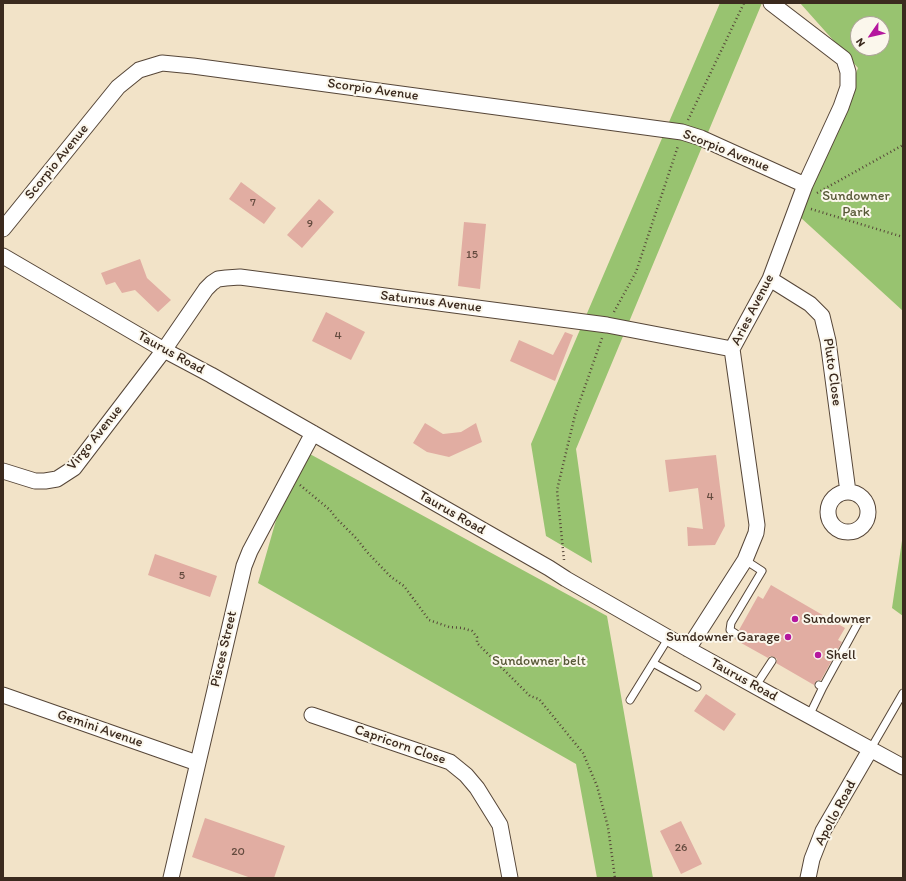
<!DOCTYPE html>
<html>
<head>
<meta charset="utf-8">
<style>
	body { margin:0 }
	#map { position:relative; width:906px; height:881px; overflow:hidden; background:#f2e3c8; font-family:Itim,sans-serif }
	canvas { display:block }
	.frame { position:absolute; inset:0; border:4px solid #3b2a1e; pointer-events:none }
	.north { position:absolute; left:850px; top:16px; width:40px; height:40px; box-sizing:border-box; background:#fbf7ec; border:1px solid #aea59a; border-radius:50%; rotate:236deg; font-size:11px; font-weight:700; line-height:16px; text-align:center; color:#3b2a1e }
	.north::after { content:''; display:block; margin:auto; width:14px; height:18px; background:#b5179e; clip-path:polygon(50% 0,100% 100%,50% 72%,0 100%) }
</style>
</head>
<body>
<div id="map">
<canvas width="906" height="881"></canvas>
<div class="frame"></div>
<div class="north">N</div>
</div>
<script>
const ctx = document.querySelector('canvas').getContext('2d');
ctx.lineJoin = 'round';
function paint(path, color) {
  ctx.fillStyle = color;
  ctx.fill(path, 'evenodd');
}
function toPath(rows) {
  const path = new Path2D();
  for (const r of rows) {
    if (r.length === 3) {
      path.moveTo(r[0] + r[2], r[1]);
      path.arc(r[0], r[1], r[2], 0, 2 * Math.PI);
      continue;
    }
    path.moveTo(r[0], r[1]);
    for (let i = 2; i < r.length; i += 2) path.lineTo(r[i], r[i + 1]);
  }
  return path;
}
function strokePath(path, color, width, dash) {
  ctx.strokeStyle = color;
  ctx.lineWidth = width;
  ctx.lineCap = dash ? 'butt' : 'round';
  ctx.setLineDash(dash || []);
  ctx.stroke(path);
}
function drawText(font, color, halo, rows, align = 'center') {
  ctx.font = font + ' Itim,sans-serif';
  ctx.lineWidth = 4;
  ctx.setLineDash([]);
  ctx.textBaseline = 'middle';
  ctx.strokeStyle = halo;
  ctx.fillStyle = color;
  for (const [text, x, y, turn = 0] of rows) {
    ctx.save();
    ctx.translate(x, y);
    ctx.rotate((+turn || 0) * Math.PI / 180);
    ctx.textAlign = isNaN(turn) ? turn : align;
    if (halo) ctx.strokeText(text, 0, 0);
    ctx.fillText(text, 0, 0);
    ctx.restore();
  }
}
paint(toPath([
	[720,3,762,3,576,449,592,563,546,536,531,444],
	[800,3,903,3,903,311,800,217,858,68],
	[858,24,882,24,882,48,858,48],
	[297,447,607,616,653,878,597,878,576,764,258,583],
	[903,534,903,616,892,608]
]), '#98c370');
paint(toPath([
	[241,182,276,208,264,224,229,199],
	[319,199,334,212,302,248,287,235],
	[464,222,486,224,480,289,458,286],
	[140,259,147,278,171,300,158,312,135,290,122,293,115,282,106,285,101,273],
	[326,312,365,332,351,360,312,341],
	[565,332,573,335,555,381,510,361,519,340,553,355],
	[425,423,443,434,461,432,476,423,482,442,449,457,427,452,413,443],
	[716,455,725,526,715,545,688,546,687,527,703,529,698,488,669,492,665,460],
	[155,554,217,576,210,597,148,575],
	[771,585,845,628,838,640,842,642,821,680,816,681,814,685,776,663,777,659,774,657,770,656,768,658,734,639,738,639,740,636,741,632,739,630,758,596,763,599],
	[706,694,736,714,724,731,694,711],
	[205,818,285,846,274,878,251,878,192,857],
	[681,821,702,864,681,874,660,831]
]), '#e1ada2');
const lane = toPath([
	[736,634,730,630,731,623,762,571,745,560],
	[653,663,697,687],
	[819,685,823,687,858,623],
	[755,687,772,661],
	[630,700,669,637],
	[809,716,823,687],
	[870,750,903,693]
]);
const street = toPath([
	[3,229,118,87,139,70,162,63,193,66,682,132,701,138,805,185],
	[3,256,164,350,211,375,549,568,566,579,688,649,782,701,903,767],
	[770,279,810,304,822,316,828,341,848,492],
	[3,471,35,481,45,481,57,479,74,468,164,350,206,289,212,283,218,279,226,278,240,277,607,325,732,349],
	[848,512,20],
	[688,649,745,560,756,533,757,525,732,349,770,279,805,185,841,107,848,87,848,72,844,59,771,3],
	[3,695,197,763],
	[312,715,450,762,466,775,477,788,500,825,510,878],
	[171,878,244,566,250,551,313,433],
	[808,878,812,859,823,831,870,750]
]);
strokePath(lane, '#564638', 9);
strokePath(street, '#564638', 17);
strokePath(toPath([
	[688,120,744,3],
	[817,193,903,145],
	[811,209,903,237],
	[614,312,636,272,678,146],
	[300,485,330,510,336,518,357,539,367,552,391,577,404,586,429,620,449,627,462,628,472,631,477,637,477,643,530,696,539,699,583,753,597,786,608,827,615,878],
	[564,560,557,490,575,415,602,338]
]), '#564638', 2.5, [1, 3]);
strokePath(lane, '#fff', 7);
strokePath(street, '#fff', 15);
for (const [x, y, r, color] of [
	[795,619,4,"#b5179e"],
	[788,637,4,"#b5179e"],
	[818,655,4,"#b5179e"]
]) {
  const dot = new Path2D();
  dot.arc(x, y, r, 0, 2 * Math.PI);
  ctx.fillStyle = color;
  ctx.fill(dot);
  strokePath(dot, '#fbf7ec', 1.5);
}
drawText('12px', '#644b3f', null, [
	["7",253,203],
	["9",310,224],
	["15",472,255],
	["4",338,336],
	["4",710,497],
	["5",182,576],
	["26",681,848],
	["20",238,852]
]);
drawText('14px', '#3b2a1e', '#fbf7ec', [
	["Scorpio Avenue",373,90,8],
	["Scorpio Avenue",726,151,22],
	["Scorpio Avenue",57,162,-51],
	["Saturnus Avenue",431,302,7],
	["Aries Avenue",753,310,-63],
	["Taurus Road",171,353,29],
	["Pluto Close",832,372,82],
	["Virgo Avenue",95,438,-51],
	["Taurus Road",452,513,30],
	["Pisces Street",224,649,-77],
	["Taurus Road",744,680,29],
	["Gemini Avenue",100,729,19],
	["Capricorn Close",400,745,19],
	["Apollo Road",836,813,-62]
]);
drawText('14px', '#575837', '#fbf7ec', [
	["Sundowner",856,196],
	["Park",856,212],
	["Sundowner belt",539,661]
]);
drawText('14px', '#3b2a1e', '#fbf7ec', [
	["Sundowner",803,619],
	["Sundowner Garage",780,637,"right"],
	["Shell",826,655]
], 'left');
</script>
</body>
</html>
